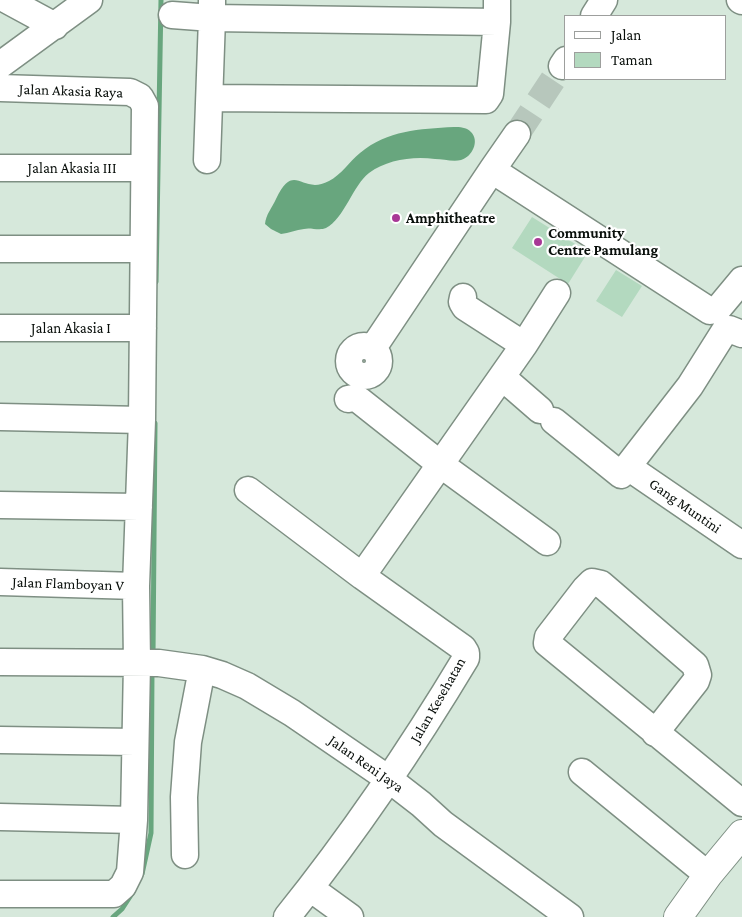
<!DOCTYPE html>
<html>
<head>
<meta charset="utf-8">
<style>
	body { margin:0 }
	#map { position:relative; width:742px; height:917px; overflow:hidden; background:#d6e8db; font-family:"Crimson Pro",serif }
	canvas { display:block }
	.legend { position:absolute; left:564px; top:15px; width:162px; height:65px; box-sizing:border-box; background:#fff; border:1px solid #9d9f9d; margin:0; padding:6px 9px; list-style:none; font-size:15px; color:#090f0b }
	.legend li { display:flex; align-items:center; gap:10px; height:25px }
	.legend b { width:25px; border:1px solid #9d9f9d }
</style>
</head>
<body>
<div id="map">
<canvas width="742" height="917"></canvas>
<ul class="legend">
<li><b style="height:6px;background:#fff"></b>Jalan</li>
<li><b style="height:14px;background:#b3d9bf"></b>Taman</li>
</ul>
</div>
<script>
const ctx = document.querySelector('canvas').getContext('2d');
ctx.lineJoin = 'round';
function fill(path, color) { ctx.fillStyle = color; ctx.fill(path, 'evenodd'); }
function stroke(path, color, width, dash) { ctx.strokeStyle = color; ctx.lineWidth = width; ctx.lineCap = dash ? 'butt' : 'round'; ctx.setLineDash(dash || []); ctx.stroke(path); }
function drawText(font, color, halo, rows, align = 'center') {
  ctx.font = font + ' "Crimson Pro",serif'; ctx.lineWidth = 4.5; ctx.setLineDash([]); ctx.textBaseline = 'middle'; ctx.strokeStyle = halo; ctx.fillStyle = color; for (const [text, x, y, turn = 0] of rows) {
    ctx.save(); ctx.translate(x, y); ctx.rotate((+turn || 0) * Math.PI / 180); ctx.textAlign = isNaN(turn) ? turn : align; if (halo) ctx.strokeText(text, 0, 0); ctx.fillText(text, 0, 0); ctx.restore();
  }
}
const green = new Path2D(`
	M532,217L588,252L568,284L512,248Z
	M616,270L642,286L622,317L596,301Z`);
const water = new Path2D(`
	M454,127C460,127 466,127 471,132C480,141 472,157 461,160C453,162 443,159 435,159C412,156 387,160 369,173C353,185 344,219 326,228C319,231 310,227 304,229C296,230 289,233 281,234L271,229L265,224C266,214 272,208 276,199C295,160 301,196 329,181C341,175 349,162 360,153C388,130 419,129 454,127Z`);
const stream = new Path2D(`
	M156,282L161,0
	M153,655L155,423
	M142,874L151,833L152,671
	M113,917L122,909L133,892`);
const minorTunnel = new Path2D(`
	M517,134L562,66`);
const minor = new Path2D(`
	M7,0L55,26
	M740,0L742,1
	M172,15L212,18V0
	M594,16L604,0
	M0,65L89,0
	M562,66L566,60
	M0,88L130,92L140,97L145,106L142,420L136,586L137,663L134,820L130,872L123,886L114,894H0
	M210,98L486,100L490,94L497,22V0
	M517,134L492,170L710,311L717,310L742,280
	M207,160L212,18L497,22
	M0,168H144
	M0,249H143
	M463,297L462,302L465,307L524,345
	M0,328H143
	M349 361a15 15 0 1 1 30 0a15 15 0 1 1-30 0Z
	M373,348L492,170
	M502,377L540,410
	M348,399L353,398L359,400L440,464L547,542
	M0,417L142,420
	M554,421L621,475L690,386L724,332L729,329L742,334
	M628,467L742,545
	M248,490L362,576L463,648L466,653V658C412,748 353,835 287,917
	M0,505L139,507
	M362,576L524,345L557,293
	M0,582L136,586
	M0,662L159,663L202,669L222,675L247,686L292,713L390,780L421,804L443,824L570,917
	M655,733L696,681L698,675L695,665L601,584L592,582L585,589L548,637L547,643L742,803
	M0,740L135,742
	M582,772L708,875
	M0,817L134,820
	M185,855L184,797L188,742L202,669
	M310,888L350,917`);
const major = new Path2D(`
	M678,917L708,875L742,834`);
const markers = [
	[396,218,5,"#a83896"],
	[538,242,5,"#a83896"]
];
const streetNames = [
	["Jalan Akasia Raya",71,91,2],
	["Jalan Akasia III",72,168],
	["Jalan Akasia I",71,328],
	["Gang Muntini",685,506,35],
	["Jalan Flamboyan V",68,584,2],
	["Jalan Kesehatan",438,700,-60],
	["Jalan Reni Jaya",366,764,35]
];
const poiNames = [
	["Amphitheatre",406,218],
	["Community",548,233],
	["Centre Pamulang",548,250]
];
fill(green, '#b3d9bf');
fill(water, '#68a67e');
stroke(stream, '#68a67e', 5);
stroke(minorTunnel, '#b7c7bc', 26, [26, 13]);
stroke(minor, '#7e8f83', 29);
stroke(major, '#7e8f83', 30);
stroke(minor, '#fff', 26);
stroke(major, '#fff', 28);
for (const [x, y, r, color] of markers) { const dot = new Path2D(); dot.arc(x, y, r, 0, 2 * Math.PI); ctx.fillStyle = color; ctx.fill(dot); stroke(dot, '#fff', 2); }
drawText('15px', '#090f0b', '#fff', streetNames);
drawText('bold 15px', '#090f0b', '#fff', poiNames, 'left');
</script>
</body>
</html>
